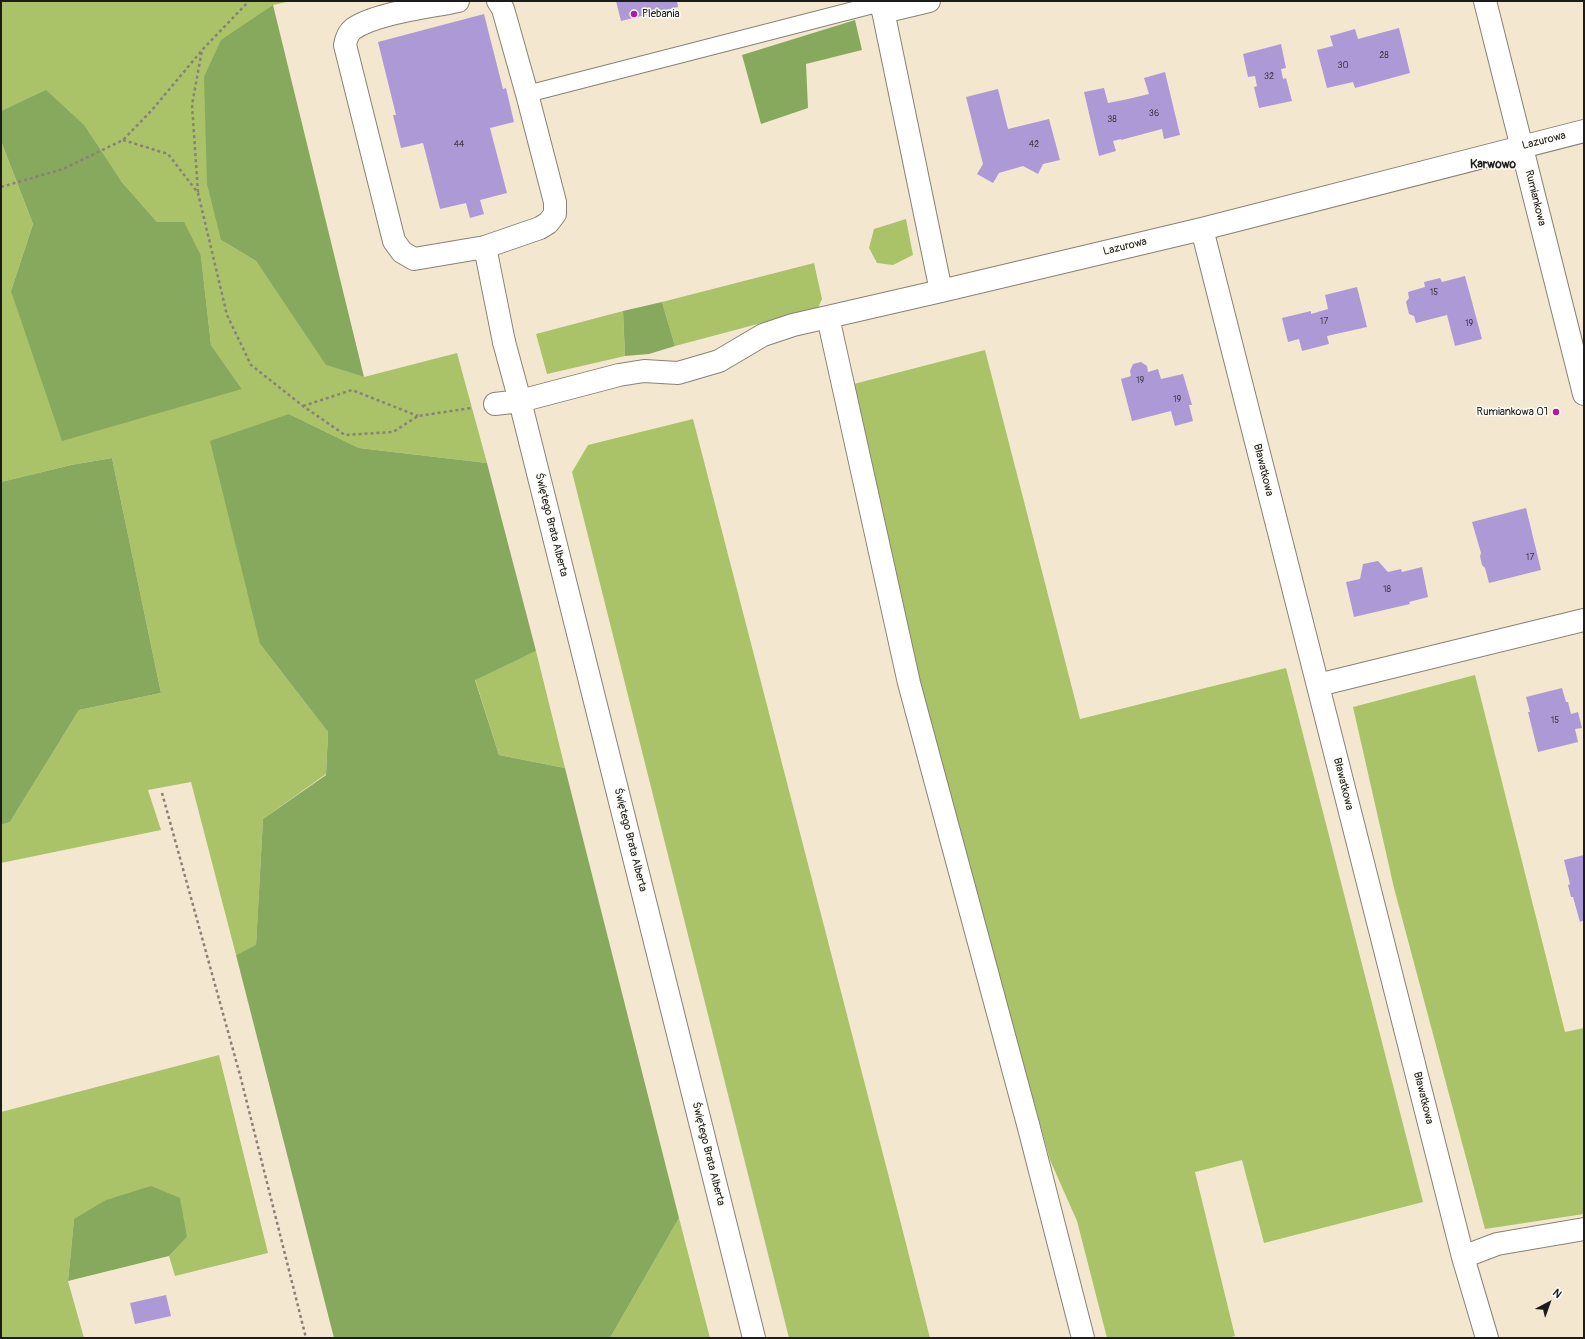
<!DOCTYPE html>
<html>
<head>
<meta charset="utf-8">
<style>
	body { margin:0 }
	#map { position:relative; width:1585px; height:1339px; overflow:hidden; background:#f4e7d0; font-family:Pangolin,sans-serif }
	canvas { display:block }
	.frame { position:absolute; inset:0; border:2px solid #1c1c1c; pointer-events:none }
	.north { position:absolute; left:1529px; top:1283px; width:40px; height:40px; -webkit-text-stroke:3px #fdfcf7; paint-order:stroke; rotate:41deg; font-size:11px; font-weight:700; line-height:16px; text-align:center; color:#1c1c1c }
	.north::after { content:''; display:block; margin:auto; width:14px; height:18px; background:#1c1c1c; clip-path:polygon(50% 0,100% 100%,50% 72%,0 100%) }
</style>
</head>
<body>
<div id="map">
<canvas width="1585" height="1339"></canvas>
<div class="frame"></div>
<div class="north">N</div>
</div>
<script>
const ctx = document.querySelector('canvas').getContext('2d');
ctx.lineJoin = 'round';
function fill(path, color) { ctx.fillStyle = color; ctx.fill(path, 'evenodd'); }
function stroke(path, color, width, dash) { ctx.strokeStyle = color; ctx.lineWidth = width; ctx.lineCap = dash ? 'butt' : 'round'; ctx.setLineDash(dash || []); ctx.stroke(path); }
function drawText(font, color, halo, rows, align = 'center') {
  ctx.font = font + ' Pangolin,sans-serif'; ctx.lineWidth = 3; ctx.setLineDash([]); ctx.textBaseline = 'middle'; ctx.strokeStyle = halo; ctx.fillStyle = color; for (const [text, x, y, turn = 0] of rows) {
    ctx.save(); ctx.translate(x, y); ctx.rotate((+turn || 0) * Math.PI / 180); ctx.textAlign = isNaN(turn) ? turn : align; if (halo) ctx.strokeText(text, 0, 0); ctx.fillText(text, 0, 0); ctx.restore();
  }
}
const green = new Path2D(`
	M1,1H291L273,5L221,240L256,261L327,365L364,377L457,353L487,463L359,448L289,414L260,644L328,732L326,774L263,819L256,946L236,955L191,782L148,790L161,830L1,863V825L10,822L79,710L161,693L112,458L71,465L1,482V141L33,224L11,291L242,389L211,345L201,256L157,222L121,181L46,91L1,111Z
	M906,219L913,255L893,265L877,263L869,248L874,229Z
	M814,263L822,299L818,308L675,346L662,302Z
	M623,311L625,356L547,374L536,334Z
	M985,350L1080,719L1286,668L1423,1202L1264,1243L1242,1160L1195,1172L1235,1336L1228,1338H1107L1077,1221L1050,1160L924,705L850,385Z
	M693,419L900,1220L930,1338H789L572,472L588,445Z
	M536,651L565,768L499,755L475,679Z
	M1475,675L1565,1032L1584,1028V1214L1485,1229L1394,888L1353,707Z
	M219,1055L268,1253L175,1276L169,1256L187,1237L74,1219L68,1281L84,1338H1V1112Z
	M679,1218L710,1338H610Z`);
const forest = new Path2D(`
	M273,5L364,377L326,365L256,261L221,240L207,184L204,77L221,40Z
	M855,20L862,50L806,64L808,108L761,124L742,55Z
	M46,90L84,125L121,181L157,222H184L201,256L211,345L242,389L62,441L11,291L33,224L1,141V111Z
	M662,302L675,346L649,354L625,356L623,311Z
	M289,414L359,448L487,463L536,651L475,680L499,755L565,768L679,1218L610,1338H334L236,955L256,945L263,819L326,775L328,732L260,644L210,441Z
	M112,458L161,693L79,710L10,822L1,825V482L71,465Z
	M151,1186L180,1198L187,1237L169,1256L68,1281L74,1219L106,1200Z`);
const building = new Path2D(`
	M616,1H677L678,7L621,21Z
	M484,14L503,89L506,88L514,122L490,128L507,193L480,200L484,214L470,218L466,203L440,209L423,143L401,148L393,115H396L378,42Z
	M1399,28L1410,73L1355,88L1353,82L1327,88L1317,50L1333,46L1330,36L1355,29L1358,39Z
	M1281,44L1286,68L1281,69L1283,79L1286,78L1292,101L1259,108L1254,87L1257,86L1255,76L1248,77L1243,54Z
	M1165,72L1180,135L1164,139L1162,129L1121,140V139L1113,141L1116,151L1099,156L1084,92L1104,88L1108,103L1128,99L1149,94L1144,78Z
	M998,89L1008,129L1049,119L1060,160L1043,164L1038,174L1023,166L999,173L993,183L977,174L983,164L966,97Z
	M1465,276L1482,339L1455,346L1447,315L1416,323L1414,316L1409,314L1406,302L1409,298L1408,292L1425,287L1424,282L1440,278L1442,282Z
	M1357,287L1367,327L1327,336L1329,344L1302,351L1299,339L1288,342L1282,318L1311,311V314L1328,309L1325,295Z
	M1141,362L1147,366L1148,372L1158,369L1161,379L1183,374L1192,405H1189L1193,421L1175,426L1171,411L1132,421L1121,379L1131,376L1130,371L1133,364Z
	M1526,508L1541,570L1489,583L1485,568L1482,565L1480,556L1481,553L1472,522Z
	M1378,561L1388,572L1401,569L1402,572L1422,567L1428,597L1409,602L1410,604L1354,617L1346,582L1360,579L1363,564Z
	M1562,688L1566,702H1568L1571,714L1578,712L1582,728L1575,729L1578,742L1538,752L1528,712H1530L1526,697Z
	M1584,855V920L1580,922L1573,897H1571L1568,885L1570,884L1564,860Z
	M166,1295L171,1316L135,1324L130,1303Z`);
const path = new Path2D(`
	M123,140L168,154L198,193L227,315L251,365L303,406L345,435L393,432L418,416L471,408
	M1,187L63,169L123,140L152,110L203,49L249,1
	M198,192L192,105L202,50
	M303,406L352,390L418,416
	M162,793L240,1075L306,1338`);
const service = new Path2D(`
	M527,94L881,3`);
const pedestrian = new Path2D(`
	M458,1C431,7 375,13 353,29C348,33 346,39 345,45L394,241L402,252L414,259L485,247L540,228L548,223L555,214V202L527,94L503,9L498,1
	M485,247L504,342`);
const minor = new Path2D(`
	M881,1L941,291L1202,229L1584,131
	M1485,1L1584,394
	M883,12L929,1
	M1202,229L1463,1257L1487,1338
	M828,317L909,683L1029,1128L1083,1338
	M504,342L520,401L754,1338
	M495,404L520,401L619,375L644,371L678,373L719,361L763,335L793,325L941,291
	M1318,685L1584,620
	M1463,1257L1497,1244L1584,1229`);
const markers = [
	[634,14,4,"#b5179e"],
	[1556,412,4,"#b5179e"]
];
const numberNames = [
	["28",1384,56],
	["30",1343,66],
	["32",1269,77],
	["36",1154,114],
	["38",1112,120],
	["44",459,145],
	["42",1034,145],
	["15",1434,293],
	["17",1324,322],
	["19",1469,324],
	["19",1140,381],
	["19",1177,400],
	["17",1530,558],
	["18",1387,590],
	["15",1555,721]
];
const poiNames = [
	["Plebania",642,14],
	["Rumiankowa 01",1548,412,"right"]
];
const streetNames = [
	["Lazurowa",1544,141,-14],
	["Rumiankowa",1535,198,76],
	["Lazurowa",1125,247,-14],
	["Bławatkowa",1263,470,76],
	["Świętego Brata Alberta",551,525,76],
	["Bławatkowa",1343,784,76],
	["Świętego Brata Alberta",630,840,76],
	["Bławatkowa",1423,1098,76],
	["Świętego Brata Alberta",708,1154,76]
];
const neighbourhoodNames = [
	["Karwowo",1493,165]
];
fill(green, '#aac369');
fill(forest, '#87a95d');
fill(building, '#ae99d7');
stroke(service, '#888276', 18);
stroke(pedestrian, '#888276', 24);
stroke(minor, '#888276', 24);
stroke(path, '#888276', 2.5, [3, 3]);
stroke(service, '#fff', 16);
stroke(pedestrian, '#fff', 22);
stroke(minor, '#fff', 22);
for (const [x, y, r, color] of markers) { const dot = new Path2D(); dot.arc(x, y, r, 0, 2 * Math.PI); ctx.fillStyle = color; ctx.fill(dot); stroke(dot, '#fdfcf7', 1.5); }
drawText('9px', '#403b4b', null, numberNames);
drawText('11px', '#1c1c1c', '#fdfcf7', poiNames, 'left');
drawText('11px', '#1c1c1c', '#fdfcf7', streetNames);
drawText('bold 12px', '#1c1c1c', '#fdfcf7', neighbourhoodNames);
</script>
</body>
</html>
